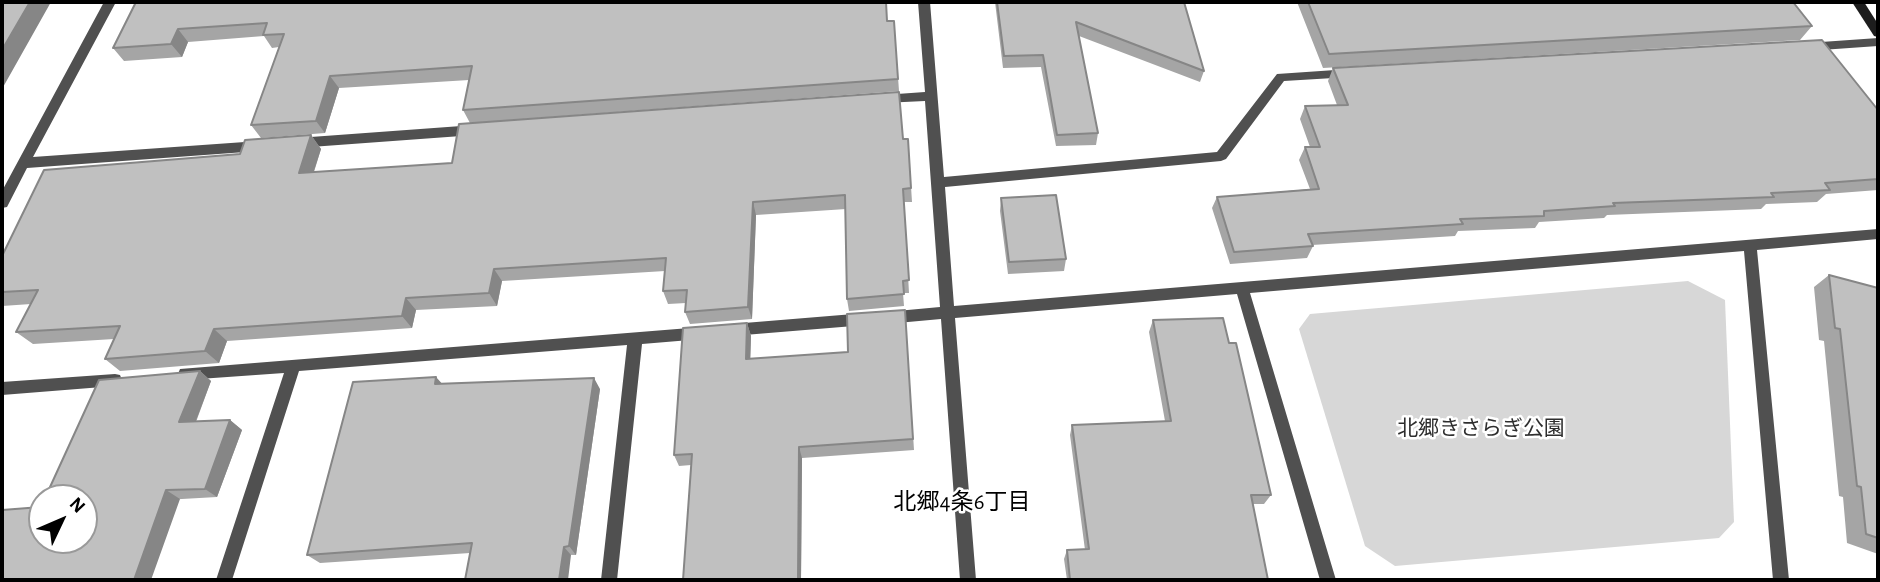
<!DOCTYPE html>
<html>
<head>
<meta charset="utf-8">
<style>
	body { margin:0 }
	#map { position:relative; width:1880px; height:582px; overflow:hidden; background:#fff; font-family:"Alegreya Sans",sans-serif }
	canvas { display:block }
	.frame { position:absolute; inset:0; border:4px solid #000; pointer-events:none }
	.north { position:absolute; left:28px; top:484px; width:70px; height:70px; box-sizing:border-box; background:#fff; border:2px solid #999; border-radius:50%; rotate:46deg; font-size:19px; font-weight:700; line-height:28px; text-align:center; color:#000 }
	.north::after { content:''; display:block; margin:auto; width:24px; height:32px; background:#000; clip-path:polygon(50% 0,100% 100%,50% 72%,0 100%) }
</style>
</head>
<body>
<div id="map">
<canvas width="1880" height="582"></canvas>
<div class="frame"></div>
<div class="north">N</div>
</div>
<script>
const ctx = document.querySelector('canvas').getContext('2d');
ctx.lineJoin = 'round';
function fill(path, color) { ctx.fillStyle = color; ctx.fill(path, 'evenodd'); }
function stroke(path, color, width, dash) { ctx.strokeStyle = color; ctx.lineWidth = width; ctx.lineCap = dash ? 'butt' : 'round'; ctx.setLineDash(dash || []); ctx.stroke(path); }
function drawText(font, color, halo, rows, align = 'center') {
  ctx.font = font + ' "Alegreya Sans","Noto Sans JP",sans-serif'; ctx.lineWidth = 5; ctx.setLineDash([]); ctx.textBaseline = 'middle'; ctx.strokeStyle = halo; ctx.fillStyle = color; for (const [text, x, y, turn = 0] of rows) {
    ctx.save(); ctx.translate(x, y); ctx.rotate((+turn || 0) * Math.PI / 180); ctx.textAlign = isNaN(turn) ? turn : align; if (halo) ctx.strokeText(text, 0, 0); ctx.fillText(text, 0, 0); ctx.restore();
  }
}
const green = new Path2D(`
	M1688,281L1725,300L1734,522L1719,538L1395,566L1365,546L1299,329L1310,314Z`);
const street = new Path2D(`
	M104,2H116L33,157L259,141L265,146L259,151L27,168L7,207L2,208V191Z
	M918,2H930L944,177L1217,152L1277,74L1350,69L1356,73L1350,77L1284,81L1226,159L1221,161L945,187L954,306L1878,229V239L1757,250L1789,580H1773L1744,251L1250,293L1336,580H1320L1237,294L955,318L976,580H960L941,319L886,324L881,322L879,318L881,314L886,312L940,307L925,101L883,103L877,99L883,95L925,92Z
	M1878,38V46L1807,51L1801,47L1807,43Z
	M475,125L481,130L475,135L297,148L291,143L297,138Z
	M866,313L871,315L873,319L871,323L866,325L732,336L727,334L725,330L727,326L732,324Z
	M702,327L707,329L709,333L707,337L702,339L642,344L617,580H601L627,345L299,371L232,580H216L284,373L185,380L180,379L178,374L180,369Z
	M115,374L120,375L122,380L120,385L115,386L2,395V382Z`);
const secondary = new Path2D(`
	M1852,2H1864L1878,24V37L1874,36Z`);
const wall = new Path2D(`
	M136,2L894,21L899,91L470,123L463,110L469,80L339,88L325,133L261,138L251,125L279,47L272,48L264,36L188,42L182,57L124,61L113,48Z
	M995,2H1184L1204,71L1200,82L1079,36L1098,133L1096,145L1056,146L1041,67L1003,68Z
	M1297,2H1793L1812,26L1800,40L1323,68Z
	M1333,68L1878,110V190L1826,194L1817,202L1766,204L1761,209L1607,215L1604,218L1539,222L1535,228L1458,231L1455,236L1312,245L1313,246L1307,258L1230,264L1212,208L1217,197L1310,189L1299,160L1305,147H1310L1300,119L1305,106L1337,105L1328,81Z
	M311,135L321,149L314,172L908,139L912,202H904L909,293H903L904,306L849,311L847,299L846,209L756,215L752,319L690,324L685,312L686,303L668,304L663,291L665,271L502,281L497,306L416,310L412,328L227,341L219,363L120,371L105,359L114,339L33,344L16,332L31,304L2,306V256L240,154Z
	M1001,198L1066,259L1064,271L1008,274L1000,211Z
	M1829,275L1878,288V554L1847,543L1843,497L1839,496L1824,341L1819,340L1814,287Z
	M905,310L914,450L802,458L801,580H683L691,465L679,466L674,455L747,323L751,336L750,359L848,352Z
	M1153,320L1229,343L1271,495L1264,504H1253L1268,580H1067L1064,559L1067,550H1085L1070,435L1072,425L1165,421L1149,332Z
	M200,371L211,381L196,422L230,420L242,430L217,497L41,507Z
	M442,384L600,389L576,555L470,553L320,563L307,555Z`);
const shadedWall = new Path2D(`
	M30,2H51L2,89V50Z
	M178,29L188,42L182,57L171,44Z
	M330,76L339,88L325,133L316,121Z
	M311,135L321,149L309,186L299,173Z
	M753,202L756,215L752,319L748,307Z
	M494,269L502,281L497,306L489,293Z
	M406,298L416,310L412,328L402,316Z
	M747,323L751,336L750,371L746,359Z
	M214,329L227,341L219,363L205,351Z
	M200,371L211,381L192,431L179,422Z
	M436,377L446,388L435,384Z
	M594,378L600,389L576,555L569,546Z
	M230,420L242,430L217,497L205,489Z
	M799,447L802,458L801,580H798Z
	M166,490L180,499L151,580H134Z
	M564,547L571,555L568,580H559Z`);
const building = new Path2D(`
	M2,2H30L2,50Z
	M136,2H886L887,21H894L898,79L463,110L472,66L330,76L316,121L251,125L284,34L263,35L267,23L178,29L171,44L113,48Z
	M997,2H1184L1204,71L1076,22L1098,133L1057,135L1043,55L1004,56Z
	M1308,2H1793L1812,26L1329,54Z
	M1822,40L1878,110V179L1825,183L1830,190L1771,193L1774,197L1613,203L1615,206L1544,211V216L1460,219L1463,224L1308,234L1313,246L1234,252L1217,197L1319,189L1305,147H1320L1305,106L1348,105L1333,68Z
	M899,92L903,139H908L911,188L903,189L909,280L903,281L904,294L847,299L845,195L753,202L748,307L685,312L687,290L663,291L666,258L494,269L489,293L406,298L402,316L214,329L205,351L105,359L120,326L16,332L38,290L2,292V256L44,170L240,154L245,140L311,135L299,173L452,163L459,124Z
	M1056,195L1066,259L1009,262L1001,198Z
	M1829,275L1878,288V538L1866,534L1861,487L1857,486L1840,329L1835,328Z
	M905,310L913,439L799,447L798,580H683L692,454L674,455L683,328L747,323L746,359L848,352L847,314Z
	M1223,318L1229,343H1236L1271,495H1251L1268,580H1070L1067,550L1089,549L1072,425L1171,421L1153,320Z
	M200,371L179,422L230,420L205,489L166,490L134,580H2V510L41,507L42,505V540H84V498H45L99,380Z
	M436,377L435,384L594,378L569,546L564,547L559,580H465L472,543L307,555L353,382Z`);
const parkNames = [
	["北郷きさらぎ公園",1481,429]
];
const neighbourhoodNames = [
	["北郷4条6丁目",962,502]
];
fill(green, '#d7d7d7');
fill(street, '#505050');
fill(secondary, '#1d1d1d');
fill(wall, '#a5a5a5');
fill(shadedWall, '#868686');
fill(building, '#c0c0c0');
stroke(building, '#868686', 2);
drawText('21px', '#2e2e2e', '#fff', parkNames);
drawText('23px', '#000', '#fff', neighbourhoodNames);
</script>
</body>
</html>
